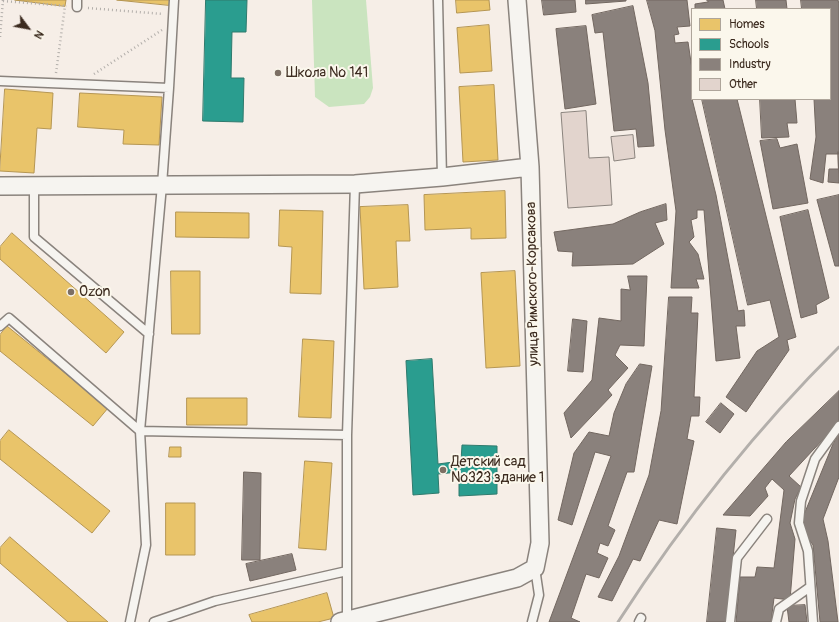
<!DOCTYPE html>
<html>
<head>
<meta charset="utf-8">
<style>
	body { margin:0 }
	#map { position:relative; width:839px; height:622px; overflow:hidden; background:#f6eee7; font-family:Pangolin,sans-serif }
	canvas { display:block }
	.legend { position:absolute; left:691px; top:8px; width:140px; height:92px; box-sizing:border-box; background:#fbf7ec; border:1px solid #aea59a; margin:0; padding:5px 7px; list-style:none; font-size:12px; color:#3b2a1e }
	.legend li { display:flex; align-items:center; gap:8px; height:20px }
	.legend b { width:20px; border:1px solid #aea59a }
	.north { position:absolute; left:8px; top:8px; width:40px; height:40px; -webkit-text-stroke:3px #fbf7ec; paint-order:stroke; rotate:122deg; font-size:11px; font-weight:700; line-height:16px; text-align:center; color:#3b2a1e }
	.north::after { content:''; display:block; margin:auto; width:14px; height:18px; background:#3b2a1e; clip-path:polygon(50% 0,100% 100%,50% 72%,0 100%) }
</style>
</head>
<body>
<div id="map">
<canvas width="839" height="622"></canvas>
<ul class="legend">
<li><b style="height:11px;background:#e9c46a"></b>Homes</li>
<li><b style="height:11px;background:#2a9d8f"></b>Schools</li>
<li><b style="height:11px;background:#8a817c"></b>Industry</li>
<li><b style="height:11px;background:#e2d4cd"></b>Other</li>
</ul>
<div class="north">N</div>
</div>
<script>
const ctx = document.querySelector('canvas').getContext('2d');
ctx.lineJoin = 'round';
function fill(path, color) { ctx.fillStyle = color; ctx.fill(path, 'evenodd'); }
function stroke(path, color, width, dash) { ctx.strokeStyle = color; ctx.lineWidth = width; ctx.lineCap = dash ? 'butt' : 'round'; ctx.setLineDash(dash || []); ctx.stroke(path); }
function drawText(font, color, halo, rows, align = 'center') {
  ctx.font = font + ' Pangolin,sans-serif'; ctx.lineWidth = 4; ctx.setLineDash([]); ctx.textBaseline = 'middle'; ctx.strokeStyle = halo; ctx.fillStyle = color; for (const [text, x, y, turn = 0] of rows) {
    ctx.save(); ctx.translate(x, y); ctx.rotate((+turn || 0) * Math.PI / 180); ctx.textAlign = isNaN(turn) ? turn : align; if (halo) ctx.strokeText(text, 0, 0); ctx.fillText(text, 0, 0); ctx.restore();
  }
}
const green = new Path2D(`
	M312,0H366L373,88L370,97L364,104L329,107L315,97Z`);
const homes = new Path2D(`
	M15,0H66L65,6Z
	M117,0H170L169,5Z
	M456,0H489L490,10L457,13Z
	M489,25L492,71L460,73L457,28Z
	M494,85L498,160L463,162L459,87Z
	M5,89L53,93L51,129L37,128L34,173L0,171Z
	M80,93L162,97L159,145L123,144L124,130L78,127Z
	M505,191L506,238L471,239V228L425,230L424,195Z
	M408,205L410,241H396L398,287L364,289L360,207Z
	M280,210L323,211L321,294L290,293L292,247L279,246Z
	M176,212L249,213V238L176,237Z
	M12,233L124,332L106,353L0,259V247Z
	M171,271H200V334H172Z
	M515,271L520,366L486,368L481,273Z
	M7,326L108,408L93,426L0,351V335Z
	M303,339L334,341L331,418L299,417Z
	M187,398H247V425H187Z
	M9,430L110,511L92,533L0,459V441Z
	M170,447H181V457H169Z
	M305,461L332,463L326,550L299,548Z
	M166,503H195V555H166Z
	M10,537L108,622H68L0,563V548Z
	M327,593L334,618L318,622H252L249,615Z`);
const schools = new Path2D(`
	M206,0H247L246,32H232L231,78H244L243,122L203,121Z
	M432,359L438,464L461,461L462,445L497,446V494L459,496V472L438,474L439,493L413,495L406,361Z`);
const industry = new Path2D(`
	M542,0H575L576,12L544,15Z
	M586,0H626V1L586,4Z
	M647,0H687L690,26L677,27L679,34L674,35L675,43L688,42L692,69V99L716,195L738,311L744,310L745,326H736L740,358L716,361L704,210H697V218L691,220L694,237L689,242L698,254L704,279H696L699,288H671L676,211L665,130L655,31Z
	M707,0H723L725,9H695V4L708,2Z
	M756,0H786L787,9H757Z
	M801,0H838L839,4V154H826L823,183L810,179L816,137L814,99H830V9H802Z
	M633,6L648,83L654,146L638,147L636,129L614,131L603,32L595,33L592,15Z
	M586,26L596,104L565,109L556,29Z
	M702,99H737L796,337L787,340L789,350L746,412L726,397L757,351L779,337L770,300L748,305Z
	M760,99H795L797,123H787L789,137L762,138Z
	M777,139L780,148L797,144L808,203L773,209L760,141Z
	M838,152L839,183L828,182L829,169H838Z
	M839,195V266H835L817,200Z
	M666,204L667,220L655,223L664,244L633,264L572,266L573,252L558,251L554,232L613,224L640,212Z
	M808,210L829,298L816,305L817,313L801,318L780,217Z
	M628,276H647L644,346L620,345L615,355L628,368L608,390L612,395L571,438L564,413L592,380L599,318L621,321V289L630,290Z
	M669,297H692L691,313H698L694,397H700L699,416H691L687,439L694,441L677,524L659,520L640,561L633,559L612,601L598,597L619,556L649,475L661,411Z
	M573,319L587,321L583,372L568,371Z
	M640,364L652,366L634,472H627L608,526L615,530L608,546L600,543L597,553L608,558L599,578L586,574L571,618L580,622H549L611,456L595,452L572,525L558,520L574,453L589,432L609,436L614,413L626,384Z
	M839,391V422L789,476L801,487L795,499L790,523L795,539L790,600L774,598L771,622H736L740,577H755L757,567L774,568L784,490L772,479L765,488L768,496L750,516L723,515L786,442Z
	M721,403L734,414L720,433L706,422Z
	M839,435V477L823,519L828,541L838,622H820L813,545L806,535L803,517L833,444Z
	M244,472L261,473L260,560H242Z
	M717,528L736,530L726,622H707Z
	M292,554L296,570L250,581L246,564Z
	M805,605L807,622H789L787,606Z`);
const building = new Path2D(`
	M586,111L589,158L609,157L612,205L568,208L561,113Z
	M633,135L635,158L614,161L611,137Z`);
const path = new Path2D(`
	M3,1L67,6
	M88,8L163,14
	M0,37L3,0
	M56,73L65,6
	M94,74L162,30`);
const service = new Path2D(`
	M438,0L442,177
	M77,7V0
	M0,81L169,88L162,185L140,431L146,545L130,622
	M169,88L174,0
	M34,186V237L149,334
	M0,326L9,318L140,431L347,435
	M347,621V435L355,184
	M154,622L215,601L347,571
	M532,622L539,595L535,568
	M639,622L641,618
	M730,622L737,558L767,519
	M776,622L779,609L810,587
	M813,622L808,551L799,523L801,501L815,459L839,426`);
const minor = new Path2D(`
	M0,186L355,184L442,177L530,167
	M340,622L517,578L535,568L540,543L530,167L517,0`);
const rail = new Path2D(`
	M618,622C682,523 755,430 839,347`);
const markers = [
	[278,73,4,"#7c6f64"],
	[71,292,4,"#7c6f64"],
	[443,470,4,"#7c6f64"]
];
const poiNames = [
	["Школа № 141",286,73],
	["Ozon",79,292],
	["Детский сад",451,462],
	["№323 здание 1",451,478]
];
const streetNames = [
	["улица Римского-Корсакова",533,284,-91]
];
fill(green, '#cae4bf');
fill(homes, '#e9c46a');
stroke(homes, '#b59653', 1);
fill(schools, '#2a9d8f');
stroke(schools, '#2f7a6d', 1);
fill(industry, '#8a817c');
stroke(industry, '#726760', 1);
fill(building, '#e2d4cd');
stroke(building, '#8a837d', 1);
stroke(service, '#8a837d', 11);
stroke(minor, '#8a837d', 20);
stroke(path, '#b3afab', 2.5, [1, 3]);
stroke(service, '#f6f4f0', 8);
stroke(minor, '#f6f4f0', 17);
stroke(rail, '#b3afab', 3);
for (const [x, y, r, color] of markers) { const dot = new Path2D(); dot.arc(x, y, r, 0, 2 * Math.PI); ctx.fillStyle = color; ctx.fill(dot); stroke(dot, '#fbf7ec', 1.5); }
drawText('14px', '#3b2a1e', '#fbf7ec', poiNames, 'left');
drawText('14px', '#3b2a1e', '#fbf7ec', streetNames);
</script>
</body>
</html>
